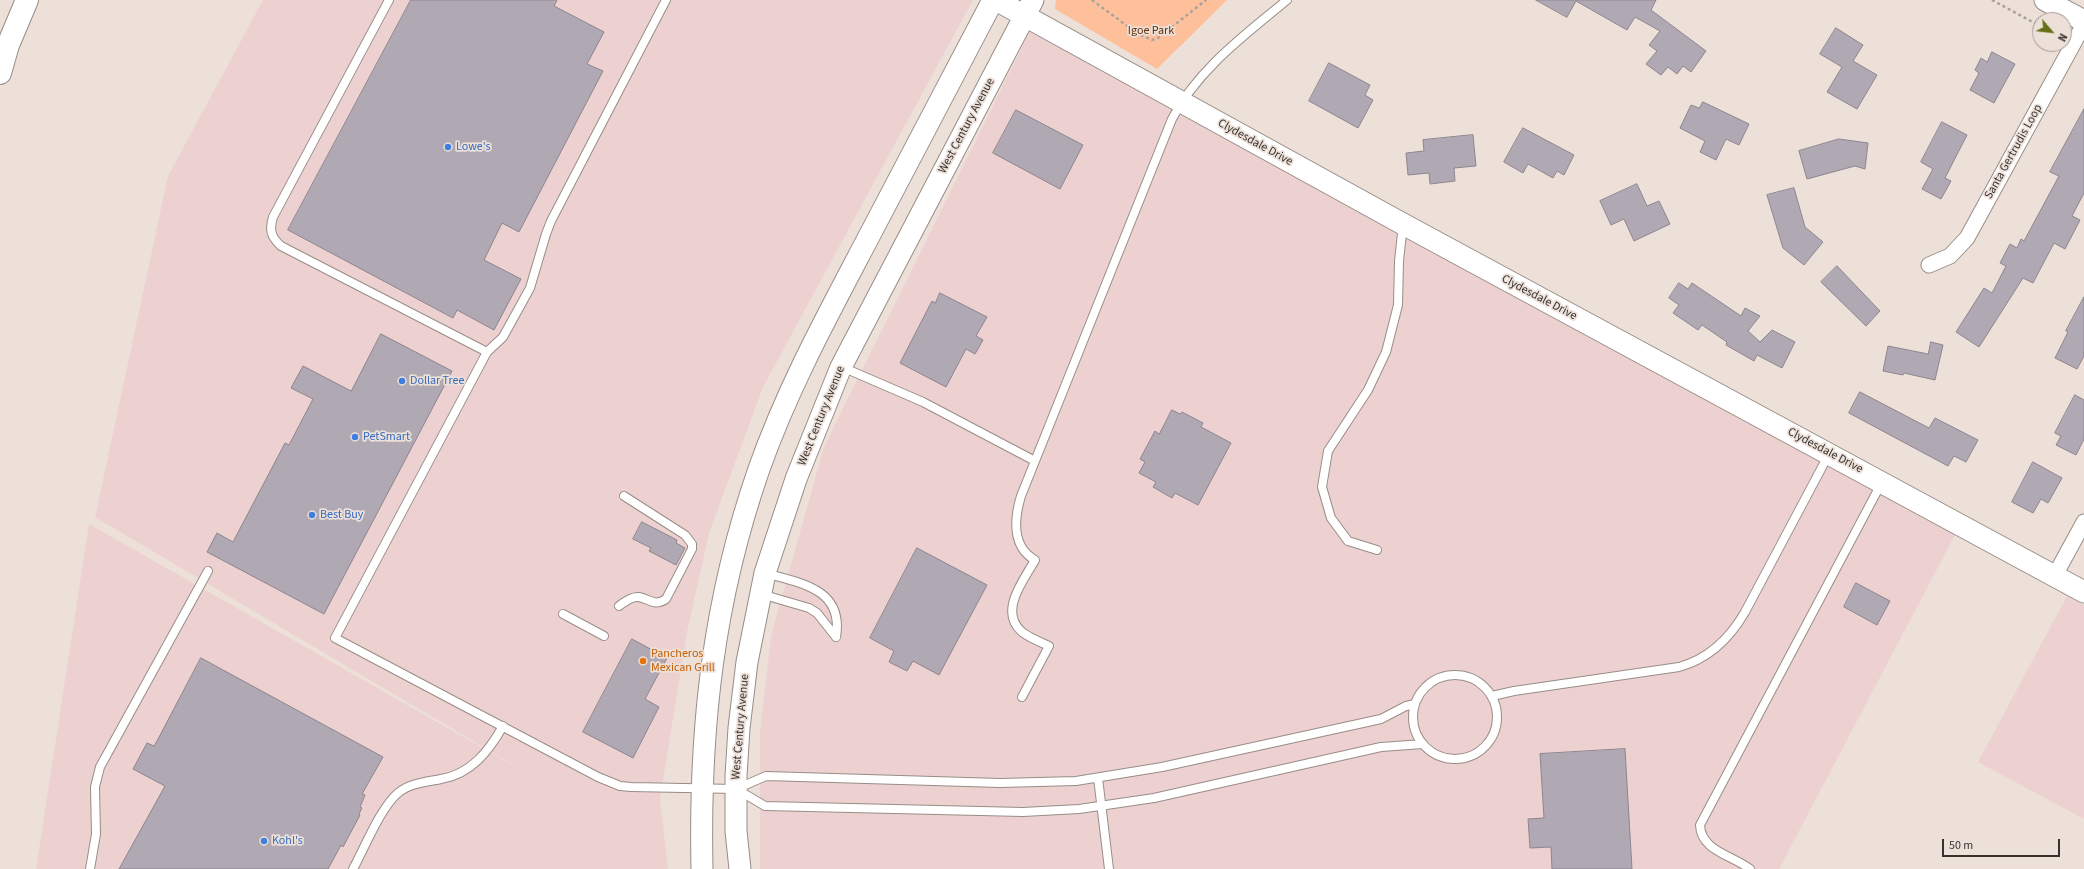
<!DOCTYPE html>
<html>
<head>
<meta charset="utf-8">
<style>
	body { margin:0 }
	#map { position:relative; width:2084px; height:869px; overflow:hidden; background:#ece0d9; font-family:"Source Sans 3",sans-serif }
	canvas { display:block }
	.north { position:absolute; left:2032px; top:12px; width:40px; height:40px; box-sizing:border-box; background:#ece0d9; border:1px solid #a49a95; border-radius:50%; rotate:118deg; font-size:11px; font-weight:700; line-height:16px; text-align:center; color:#37322f }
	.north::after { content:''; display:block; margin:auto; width:14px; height:18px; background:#646f17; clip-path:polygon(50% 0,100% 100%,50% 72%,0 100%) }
	.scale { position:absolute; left:1942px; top:839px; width:118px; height:18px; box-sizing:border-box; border:2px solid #37322f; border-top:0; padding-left:5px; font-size:12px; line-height:14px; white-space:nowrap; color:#37322f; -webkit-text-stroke:3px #ece0d9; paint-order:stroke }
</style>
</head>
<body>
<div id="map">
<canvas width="2084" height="869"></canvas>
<div class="north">N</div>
<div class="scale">50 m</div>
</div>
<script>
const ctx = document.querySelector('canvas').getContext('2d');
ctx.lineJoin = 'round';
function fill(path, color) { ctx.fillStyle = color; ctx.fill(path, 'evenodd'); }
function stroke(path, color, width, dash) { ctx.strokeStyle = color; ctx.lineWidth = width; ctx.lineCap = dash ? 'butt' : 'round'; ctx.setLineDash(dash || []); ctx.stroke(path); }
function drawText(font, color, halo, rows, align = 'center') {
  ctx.font = font + ' "Source Sans 3",sans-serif'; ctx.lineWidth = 3.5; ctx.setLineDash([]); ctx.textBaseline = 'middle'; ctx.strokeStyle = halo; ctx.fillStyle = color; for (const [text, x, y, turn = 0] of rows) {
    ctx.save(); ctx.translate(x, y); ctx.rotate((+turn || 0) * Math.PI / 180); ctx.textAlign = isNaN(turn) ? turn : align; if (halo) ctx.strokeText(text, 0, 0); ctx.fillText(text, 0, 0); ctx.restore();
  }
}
const commercial = new Path2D(`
	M263,0H973L763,387L709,533L687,632L660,799L668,869H36L89,524L532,776L95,517L168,176Z
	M1031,29L1956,533L1779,869H760V733L771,636L824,447Z
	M2067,596L2084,605V819L1978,762Z`);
const green = new Path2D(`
	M1056,0H1227L1157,69L1055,9Z`);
const building = new Path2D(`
	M411,0H557L554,6L604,32L587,64L603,71L519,232L502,223L484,260L521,279L494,330L457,310L453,318L288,230Z
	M1536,0H1656L1651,10L1706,51L1691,72L1683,66L1677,74L1668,67L1661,75L1646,64L1657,51L1649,45L1660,31L1635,17L1627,30L1576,1L1567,17Z
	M1836,28L1863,45L1853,61L1877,75L1857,109L1827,92L1842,67L1820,54Z
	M1992,52L2015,64L1994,103L1970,90L1979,73L1975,70L1981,58L1987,62Z
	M1329,63L1370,85L1365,95L1373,100L1358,128L1309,101Z
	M1703,102L1749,124L1739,145L1726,139L1716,160L1700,152L1705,141L1680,128L1691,105L1699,108Z
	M2084,109V193L2072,216L2080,220L2065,249L2054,243L2033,283L2023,278L1979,347L1956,332L1984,288L1992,293L2006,266L2000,263L2010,244L2017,248L2021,239L2024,241L2059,176L2050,172Z
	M1016,110L1083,145L1060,189L993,153Z
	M1942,122L1967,135L1945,178L1951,181L1941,199L1922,189L1933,169L1921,162Z
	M1523,128L1574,155L1564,175L1557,171L1553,178L1528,164L1523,173L1504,162Z
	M1473,135L1476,166L1454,168L1455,181L1430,184L1429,173L1408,175L1406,153L1424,151L1423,140Z
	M1839,139L1868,143L1865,169L1855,166L1807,179L1799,151Z
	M1637,184L1647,206L1659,201L1670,224L1634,241L1624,219L1611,225L1600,201Z
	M1794,188L1805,227L1823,242L1804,265L1783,248L1767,195Z
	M1837,266L1880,311L1866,326L1821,282Z
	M1679,283L1688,289L1692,283L1741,316L1745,308L1760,316L1748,331L1760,342L1772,330L1795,342L1782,368L1757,355L1754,361L1726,345L1727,342L1702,325L1698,330L1673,313L1679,305L1669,298Z
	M940,293L987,317L976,336L983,340L975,354L966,349L946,387L900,363L932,301L935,303Z
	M2084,297V356L2077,369L2055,358L2068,332L2066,331Z
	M381,334L452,371L324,614L207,552L217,533L233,542L285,443L289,445L313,399L291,388L303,366L351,391Z
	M1931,342L1943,345L1935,380L1904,373L1903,375L1883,371L1888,346L1928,354Z
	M1860,392L1929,428L1935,418L1978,440L1966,462L1954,456L1948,466L1849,413Z
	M2075,395L2084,400V439L2076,455L2056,445L2061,436L2055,433Z
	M1172,410L1180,414L1182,412L1203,423L1201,427L1231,443L1198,505L1175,493L1172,498L1153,487L1156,482L1139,473L1145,462L1140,459L1155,431L1159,434Z
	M2033,462L2062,478L2048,503L2041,499L2033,513L2012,502Z
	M642,522L677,540L676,543L685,548L676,565L649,551L651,548L633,539Z
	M917,548L987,585L939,675L913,661L907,671L889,662L894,651L870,638Z
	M1856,583L1890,601L1877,625L1844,607Z
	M632,639L667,658L645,699L659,707L633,758L583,732Z
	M201,658L383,757L362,794L365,795L360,807L362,808L359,814L360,815L343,847L341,845L328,869H119L165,786L133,769L147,743L154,746Z
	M1625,749L1632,869H1552L1551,847L1530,848L1528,819L1544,818L1540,754Z`);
const path = new Path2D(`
	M1092,0L1138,34L1152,40L1158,38L1206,0
	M1992,0L2040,26`);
const lane = new Path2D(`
	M389,0L273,217C269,230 271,237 281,246L487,352
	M666,0L551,221L546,234L530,288L503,337L487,352L335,638L598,777L620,786L631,787L736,789L766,776L1000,783L1076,781L1162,767L1381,719L1406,706L1415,704
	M842,367L923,402L1035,461
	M1377,550L1348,541L1331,518L1322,487L1328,451L1368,390L1386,352L1398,305L1399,261L1403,224
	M765,573C801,583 844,589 836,637
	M761,594L809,608L817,613L836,637
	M619,606C624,602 632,596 639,597C650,599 654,607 666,599L692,549V544L685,535L624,496
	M563,614L604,636
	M1413 717a42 42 0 1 1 84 0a42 42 0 1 1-84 0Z
	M1492,696L1514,691L1679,667C1708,659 1730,638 1745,612L1829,454
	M1022,697L1049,646C1040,642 1030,638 1022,632C998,611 1024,580 1035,560C1012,547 1014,519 1021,496L1172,119C1198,69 1245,35 1287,0
	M1098,778L1109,869
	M738,790L765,806L1023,812L1079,809L1154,798L1381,747L1423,744
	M90,869L96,834L95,787L100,767L208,571
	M353,869C364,849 381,807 398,793C410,783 426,782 441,779C471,774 489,751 503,726
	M1750,869C1732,855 1701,851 1700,825L1882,482`);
const street = new Path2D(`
	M1929,265L1950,256L1967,238L2084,24
	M2054,577L2084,522`);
const secondary = new Path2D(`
	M996,0L1403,224L2084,592
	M2045,0L2084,21
	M702,869C699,729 713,601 759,469C787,390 826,318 865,244C908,163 950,81 993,0
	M740,869L736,831V776L739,728L747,662L765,573L796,479L841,367L1033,0`);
const highway = new Path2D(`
	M0,73L8,45L27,0`);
const markers = [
	[448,147,4,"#3f7fe0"],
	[402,381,4,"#3f7fe0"],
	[355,437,4,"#3f7fe0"],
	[312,515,4,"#3f7fe0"],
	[643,661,4,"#e8710a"],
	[264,841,4,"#3f7fe0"]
];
const parkNames = [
	["Igoe Park",1151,31]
];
const streetNames = [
	["West Century Avenue",967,126,-62],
	["Clydesdale Drive",1255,143,29],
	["Santa Gertrudis Loop",2014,152,-61],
	["Clydesdale Drive",1539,298,28],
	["West Century Avenue",822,416,-68],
	["Clydesdale Drive",1825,451,28],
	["West Century Avenue",741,727,-85]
];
const shopNames = [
	["Lowe's",456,147],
	["Dollar Tree",410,381],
	["PetSmart",363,437],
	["Best Buy",320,515],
	["Kohl's",272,841]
];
const foodNames = [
	["Pancheros",651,654],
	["Mexican Grill",651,668]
];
fill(commercial, '#ecd1d0');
fill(green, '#fec09a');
fill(building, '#b0a8b2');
stroke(building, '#8d858f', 1);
stroke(lane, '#988d86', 10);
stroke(street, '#988d86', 17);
stroke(secondary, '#988d86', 23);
stroke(highway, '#988d86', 24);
stroke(path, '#aba19c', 2.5, [3, 3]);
stroke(lane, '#fff', 8);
stroke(street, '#fff', 15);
stroke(secondary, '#fff', 21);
stroke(highway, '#fff', 22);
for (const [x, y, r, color] of markers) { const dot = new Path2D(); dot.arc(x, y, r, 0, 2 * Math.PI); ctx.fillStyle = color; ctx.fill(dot); stroke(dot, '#ece0d9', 1.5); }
drawText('12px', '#66310a', '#ece0d9', parkNames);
drawText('12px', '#37322f', '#ece0d9', streetNames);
drawText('12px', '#366cbe', '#ece0d9', shopNames, 'left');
drawText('12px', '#c56008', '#ece0d9', foodNames, 'left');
</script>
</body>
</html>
